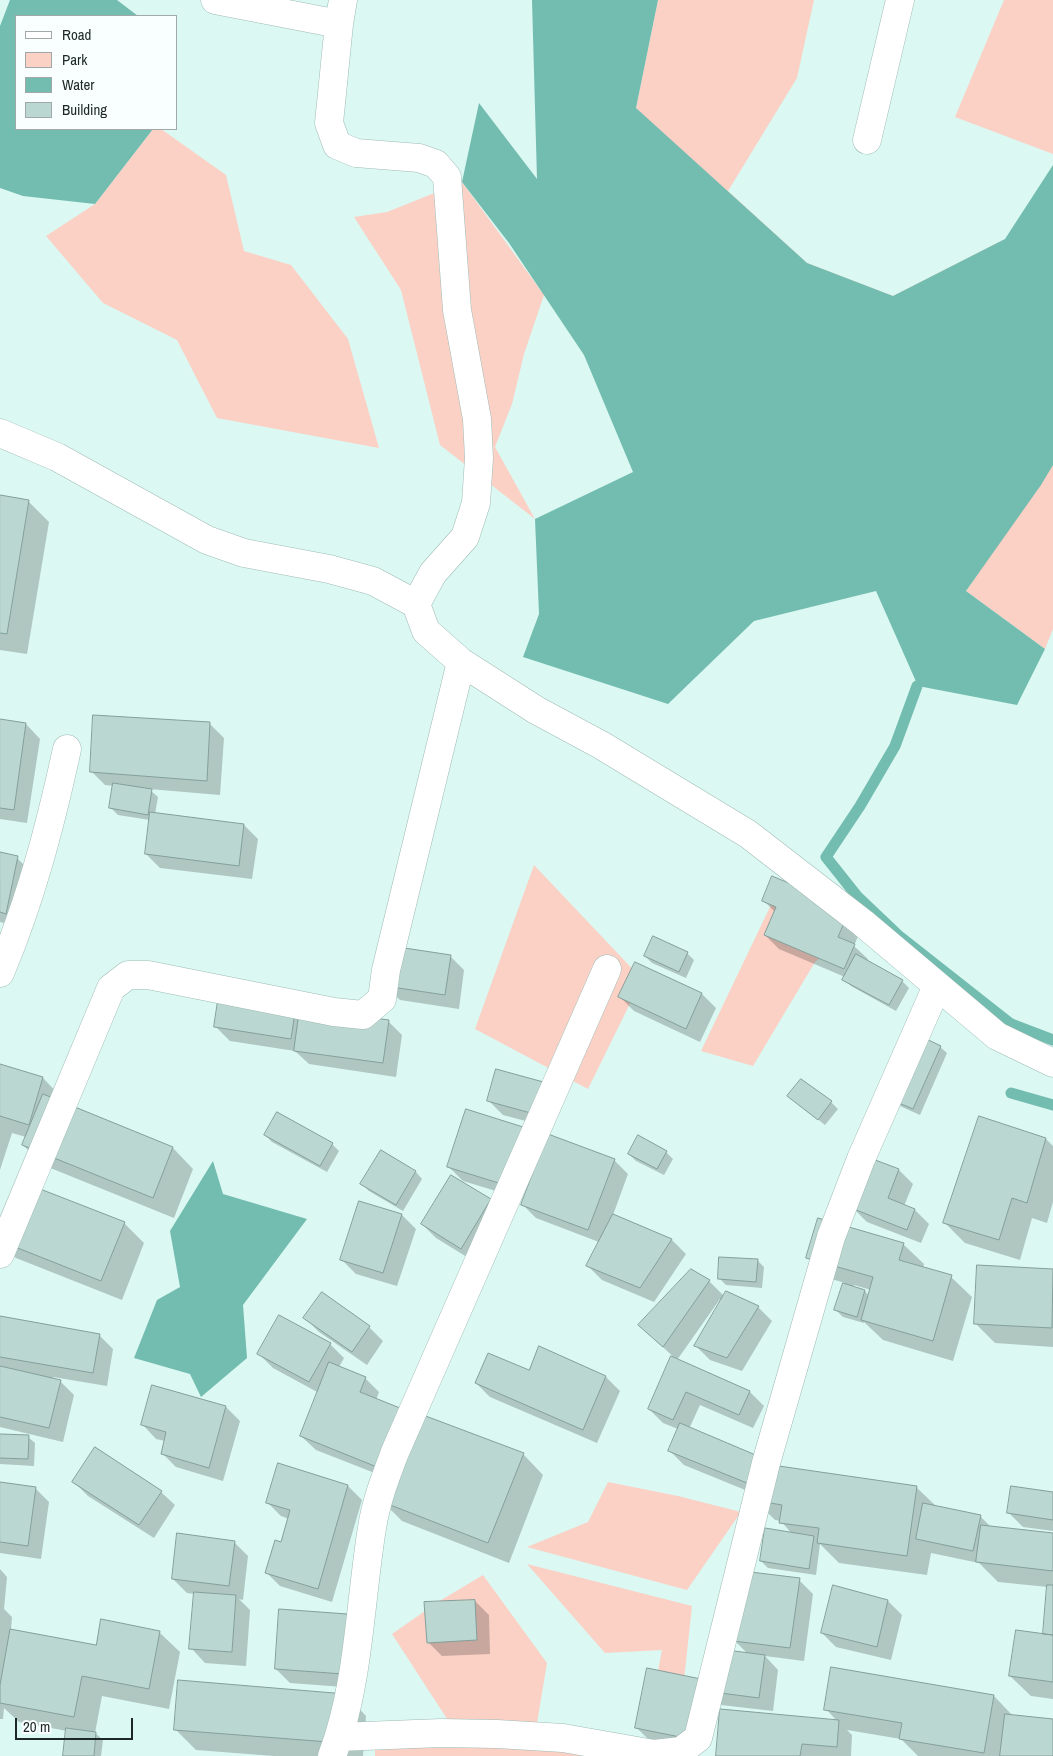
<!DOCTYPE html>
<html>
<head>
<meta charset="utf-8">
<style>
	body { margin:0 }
	#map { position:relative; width:1053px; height:1756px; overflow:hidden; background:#dbf8f2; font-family:"Archivo Narrow",sans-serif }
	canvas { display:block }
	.legend { position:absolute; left:15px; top:15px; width:162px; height:115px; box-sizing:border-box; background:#f9fffe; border:1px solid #a1a9a8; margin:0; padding:6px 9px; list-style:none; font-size:15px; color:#1d2826 }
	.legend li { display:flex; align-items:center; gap:10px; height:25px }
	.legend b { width:25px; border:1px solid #a1a9a8 }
	.scale { position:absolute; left:15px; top:1718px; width:118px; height:22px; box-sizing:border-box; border:2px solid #1d2826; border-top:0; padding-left:6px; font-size:15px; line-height:18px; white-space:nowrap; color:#1d2826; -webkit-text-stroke:4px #f9fffe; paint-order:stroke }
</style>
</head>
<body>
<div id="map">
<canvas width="1053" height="1756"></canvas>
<ul class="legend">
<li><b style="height:6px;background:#fff"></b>Road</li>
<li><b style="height:14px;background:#fbd1c6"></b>Park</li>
<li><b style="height:14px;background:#73bcb0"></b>Water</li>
<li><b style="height:14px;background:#bbd7d1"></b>Building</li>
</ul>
<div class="scale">20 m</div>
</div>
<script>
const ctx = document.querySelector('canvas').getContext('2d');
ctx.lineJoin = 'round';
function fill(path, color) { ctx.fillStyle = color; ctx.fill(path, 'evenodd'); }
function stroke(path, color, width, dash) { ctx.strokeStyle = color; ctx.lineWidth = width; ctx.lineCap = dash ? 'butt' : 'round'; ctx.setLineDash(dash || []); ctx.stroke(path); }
const green = new Path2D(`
	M658,0H814L797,78L728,191L807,263L893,296L1005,239L827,347L636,108Z
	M1004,0H1053V154L955,117Z
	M153,129H161L226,175L244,251L291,265L348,339L379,448L217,418L177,340L103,303L46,236L95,204Z
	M462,182L544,295L524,354L512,404L495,447L535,519L440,445L401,290L354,217L387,212Z
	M1053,463V629L1045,649L966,591Z
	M534,865L642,979L588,1089L475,1029Z
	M780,886L833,948L815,962L753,1066L701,1051Z
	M608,1482L678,1496L741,1512L687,1590L527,1547L588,1522Z
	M527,1564L692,1606L682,1698L654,1692L662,1650L605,1653Z
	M483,1575L547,1663L536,1729L451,1725L392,1634L438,1602Z
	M444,1745H531L599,1756H375V1750Z`);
const water = new Path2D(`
	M10,0H117L138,16H16V129H153L95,204L23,196L0,188V26Z
	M532,0H658L636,108L807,263L893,296L1005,239L1053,165V465L1041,485L966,591L1045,649L1017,705L918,686L876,591L754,621L668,704L523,657L539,614L535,519L633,472L584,355L509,243L462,182L479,103L537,179Z
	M213,1161L223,1194L307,1219L243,1305L247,1358L201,1397L190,1374L134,1358L157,1300L180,1287L170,1231Z`);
const shadow = new Path2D(`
	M0,497L28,501L49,522L27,654L0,650Z
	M0,720L26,724L40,739L27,823L0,819Z
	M210,724L224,738L220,795L149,789L158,797L155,814L244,825L258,839L252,879L160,868L146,854L150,820L118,815L111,808L114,786L105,785L91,771Z
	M0,853L17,858L31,872L20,927L0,922Z
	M764,901L863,924L854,946L868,959L867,962L902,981L909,988L896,1011L851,986L844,979L845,977L779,949L765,935L775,912Z
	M687,953L694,960L686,978L652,963L645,956Z
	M450,956L464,970L459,1009L400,1000L386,986Z
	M636,963L702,994L716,1008L700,1042L634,1011L620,997Z
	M222,982L388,1021L402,1035L396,1077L309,1064L295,1051L230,1041L216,1027Z
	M940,1047L947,1053L920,1115L900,1106L894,1100Z
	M0,1066L43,1078L63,1099L62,1103L173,1148L193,1169L174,1218L43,1165L23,1145L26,1137L12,1133L0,1170Z
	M497,1071L552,1128L503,1115L489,1101Z
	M788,1096L831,1102L838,1109L825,1125Z
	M466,1110L519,1198L463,1181L449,1167Z
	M265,1135L332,1144L339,1151L327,1172L272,1142Z
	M1046,1139L1053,1146V1202L1047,1223L1032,1218L1020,1260L965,1243L945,1223Z
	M381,1152L416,1172L422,1179L403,1211L369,1191L362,1184Z
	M666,1152L673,1159L664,1175L636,1161L629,1154Z
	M614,1160L628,1174L613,1215L672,1240L686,1254L654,1302L602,1280L588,1266L599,1242L536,1218L522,1204Z
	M899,1170L913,1184L904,1206L915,1210L929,1224L921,1243L867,1222L853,1208Z
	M452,1176L491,1200L475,1262L436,1238L422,1224Z
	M402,1215L416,1229L397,1286L356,1274L342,1260Z
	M124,1223L144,1243L122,1300L16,1258L0,1243Z
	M903,1244L924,1264L923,1268L951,1277L972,1297L953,1361L883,1340L864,1322V1323L843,1317L836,1310L845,1283L828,1278L807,1257ZM854,1285L871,1290L869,1296L865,1291L853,1287Z
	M757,1260L764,1267L762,1288L726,1285L719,1278Z
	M978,1266L1053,1270V1347L995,1343L975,1323Z
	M691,1271L709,1281L724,1296L758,1307L772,1321L742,1371L710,1360L696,1346L722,1300L720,1299L677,1360L654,1339Z
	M0,1318L99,1335L113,1349L107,1386L53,1377V1379L60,1381L74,1395L63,1442L0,1427Z
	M305,1318L369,1327L383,1341L367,1365L319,1332Z
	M330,1344L344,1358L339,1367L365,1378L379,1392L376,1400L523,1454L543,1475L509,1563L402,1521L382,1501L390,1479L316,1450L301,1436L319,1393L273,1368L259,1354Z
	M540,1348L606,1377L620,1391L597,1443L490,1397L476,1383L529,1372Z
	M672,1358L750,1392L764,1406L753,1428L700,1405L689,1429L766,1465L916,1487L937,1507L980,1516L991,1527L1053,1535V1699L1031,1696L1010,1676L1044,1635L1048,1587L998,1582L979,1563L931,1553L927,1575L839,1563L820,1544L816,1575L768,1568L761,1561L792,1534L781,1521L775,1520L755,1500V1494L684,1465L670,1451L678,1429L663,1423L649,1409Z
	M226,1407L240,1421L223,1481L176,1467L162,1453L165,1441L156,1439L142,1424Z
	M0,1435L28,1437L35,1443L34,1466L0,1464Z
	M279,1465L348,1486L362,1500L332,1602L280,1586L266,1572L282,1543L289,1519L281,1516L267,1502Z
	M74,1482L161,1492L175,1505L154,1538L88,1496Z
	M0,1483L35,1488L49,1502L41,1559L0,1553Z
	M1053,1493V1531L1023,1527L1009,1513Z
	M234,1542L248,1556L243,1600L239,1599L250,1610L246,1666L205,1663L191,1648L195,1594L187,1593L173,1579Z
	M0,1569L7,1577L4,1609L12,1617L11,1630L97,1646L159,1632L180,1652L169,1709L102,1696L95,1733L103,1740L101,1756H64L67,1731L19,1722L4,1708L3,1719H0Z
	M799,1580L813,1594L804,1661L765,1656L778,1670L773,1711L721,1705L714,1698L703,1752L650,1741L636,1727L748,1654L734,1640Z
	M475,1601L489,1615L490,1654L442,1656L428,1642Z
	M888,1601L902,1615L891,1660L836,1647L822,1633Z
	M281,1610L347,1615L361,1629L357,1688L290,1683L276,1669Z
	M346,1695L366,1716L363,1756H274L196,1750L175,1729Z
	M994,1696L1013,1716L1053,1721V1756H918L901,1739L847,1730L852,1735L851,1756H717L837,1721L826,1709Z`);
const stream = new Path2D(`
	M917,686L895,746L860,806L826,857L857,896L898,935L1011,1024L1053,1040
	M1011,1093L1053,1105`);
const building = new Path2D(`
	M0,495L29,500L7,634L0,633Z
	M93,715L210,722L207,781L90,772Z
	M0,719L26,723L14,810L0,808Z
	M113,783L152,789L148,815L109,808Z
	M150,812L244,824L239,866L145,854Z
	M0,852L18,856L6,914L0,912Z
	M772,876L850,909L838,937L855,944L844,969L764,935L776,907L762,901Z
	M653,936L688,952L679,972L644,956Z
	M391,946L451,955L445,995L385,986Z
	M856,954L903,980L889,1005L842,980Z
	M635,962L702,993L686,1029L618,997Z
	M221,981L298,992L291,1039L214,1027Z
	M300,1008L389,1020L383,1063L294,1051Z
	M920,1036L941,1046L913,1109L892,1100Z
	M0,1064L43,1077L29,1125L0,1116Z
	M496,1069L547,1083L538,1115L487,1101Z
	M801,1079L832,1101L818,1120L787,1096Z
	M43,1094L173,1147L153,1198L22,1145Z
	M466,1109L523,1127L505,1185L447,1167Z
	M277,1112L333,1143L320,1166L264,1135Z
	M979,1116L1046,1138L1027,1203L1012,1198L999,1240L943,1223Z
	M548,1134L615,1159L588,1230L521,1205Z
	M638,1135L667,1151L657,1169L628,1154Z
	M381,1150L416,1171L396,1205L360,1184Z
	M870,1158L899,1169L888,1198L915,1209L907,1230L851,1208Z
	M451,1175L491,1199L461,1249L421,1224Z
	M17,1180L125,1222L101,1281L0,1241Z
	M359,1201L402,1214L383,1273L340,1260Z
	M613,1214L672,1239L640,1288L586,1266Z
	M818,1218L904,1243L899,1260L952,1275L933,1341L861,1320L873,1277L806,1258Z
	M719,1257L758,1259L756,1282L718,1279Z
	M977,1265L1053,1269L1052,1328L974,1324Z
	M691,1269L710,1280L663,1347L638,1325Z
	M843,1283L865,1290L857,1317L834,1310Z
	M726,1291L759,1306L727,1358L694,1346Z
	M322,1292L370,1326L352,1352L303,1318Z
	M279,1315L331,1343L309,1382L257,1354Z
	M0,1316L100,1334L93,1373L0,1357Z
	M539,1346L606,1376L583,1430L475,1383L488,1353L529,1370Z
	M671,1356L750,1391L739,1415L686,1392L673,1420L648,1409Z
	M329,1362L366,1377L360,1392L405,1410L382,1469L300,1436Z
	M0,1366L61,1380L49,1428L0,1417Z
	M152,1385L226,1406L209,1468L161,1454L166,1432L141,1425Z
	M415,1412L524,1453L488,1543L380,1501Z
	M680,1423L758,1456L747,1483L668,1451Z
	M0,1434L29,1435L28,1459L0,1458Z
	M95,1447L162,1491L139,1525L72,1482Z
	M278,1463L348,1485L318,1589L265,1573L275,1540L281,1542L290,1510L266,1503Z
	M758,1463L917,1486L907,1556L817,1543L819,1528L779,1523L782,1505L753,1500Z
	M0,1482L36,1487L28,1546L0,1542Z
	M1011,1486L1053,1492V1520L1007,1513Z
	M923,1503L981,1515L973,1551L916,1539Z
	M981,1525L1053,1533V1571L976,1562Z
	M765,1528L814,1536L809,1569L760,1561Z
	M177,1533L235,1541L229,1586L172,1579Z
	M742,1571L800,1578L790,1648L733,1641Z
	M833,1585L888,1600L877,1647L821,1633Z
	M1047,1585H1053V1635L1043,1634Z
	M194,1592L236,1595L232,1652L189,1649Z
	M475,1600L477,1640L427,1643L424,1602Z
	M279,1609L347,1614L343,1674L275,1669Z
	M101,1619L160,1631L149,1689L82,1676L74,1717L0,1703V1685L10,1629L96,1645Z
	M1016,1630L1053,1635V1682L1009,1676Z
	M711,1648L765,1655L759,1698L705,1691Z
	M831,1667L994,1695L984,1753L899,1739L902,1723L824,1710Z
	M647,1668L701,1679L690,1739L635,1728Z
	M178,1680L346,1694L342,1743L174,1730Z
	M720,1709L839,1720L837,1747L802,1744L800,1756H716Z
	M1005,1714L1053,1719V1756H1000Z
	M66,1728L96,1732L94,1756H63Z`);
const street = new Path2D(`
	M215,0L339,24
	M343,0L339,24L329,123L337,145L356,153L419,158L436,164L447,177L457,310L477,419L479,458L476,503L465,537L433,573L416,604L426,631L461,662L536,710L601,745L748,834L863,923L997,1036L1053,1063
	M867,140L900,0
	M0,433L57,457L207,540L244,553L329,569L373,581L416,604
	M0,973C31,899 50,827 67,749
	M0,1254L111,988L128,975H148L334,1012L363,1015L382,999L386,970L461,662
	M339,1737L441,1733L497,1734L563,1738L654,1754L681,1751L698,1738L766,1463L831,1237L861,1159L937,986
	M332,1756C359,1686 360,1601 372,1528C376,1501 386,1476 395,1452L607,969`);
fill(green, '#fbd1c6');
fill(water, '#73bcb0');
fill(shadow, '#0003');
stroke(stream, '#73bcb0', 11);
fill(building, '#bbd7d1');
stroke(building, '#849f9a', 1);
stroke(street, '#9fbbb5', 29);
stroke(street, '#fff', 28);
</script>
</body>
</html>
